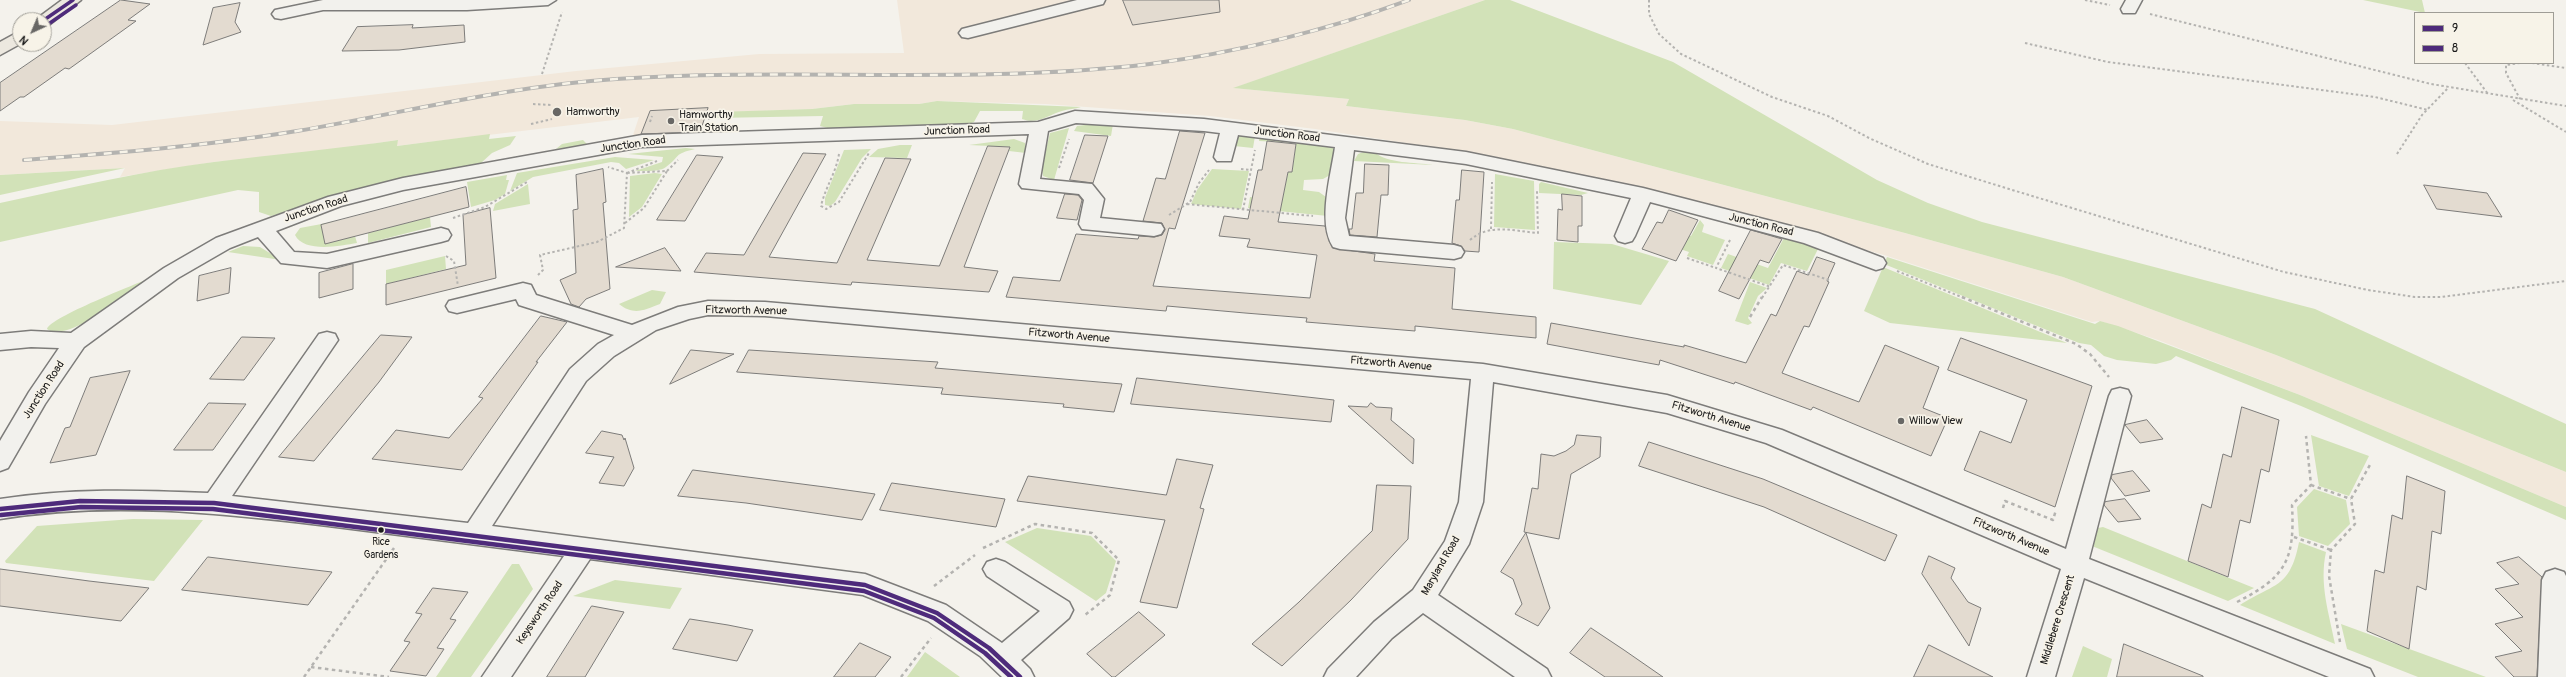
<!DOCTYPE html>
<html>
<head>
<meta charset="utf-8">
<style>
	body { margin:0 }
	#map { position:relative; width:2566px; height:677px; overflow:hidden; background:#f4f2ec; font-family:Pangolin,sans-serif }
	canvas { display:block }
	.legend { position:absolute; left:2414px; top:12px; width:140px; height:52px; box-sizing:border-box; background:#f7f3e8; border:1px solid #9f9d96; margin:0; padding:5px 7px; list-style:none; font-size:12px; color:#1c1c1c }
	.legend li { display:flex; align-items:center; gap:8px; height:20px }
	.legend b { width:20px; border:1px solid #9f9d96 }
	.north { position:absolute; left:12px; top:12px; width:40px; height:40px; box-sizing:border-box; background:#f7f3e8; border:1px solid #9f9d96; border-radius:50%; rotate:224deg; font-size:11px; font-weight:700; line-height:16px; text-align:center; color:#1c1c1c }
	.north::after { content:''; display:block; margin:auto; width:14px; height:18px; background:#686765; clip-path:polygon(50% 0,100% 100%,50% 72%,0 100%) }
</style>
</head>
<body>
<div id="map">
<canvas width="2566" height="677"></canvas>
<ul class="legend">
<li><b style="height:5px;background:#4e2b7b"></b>9</li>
<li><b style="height:5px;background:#4e2b7b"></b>8</li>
</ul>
<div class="north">N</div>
</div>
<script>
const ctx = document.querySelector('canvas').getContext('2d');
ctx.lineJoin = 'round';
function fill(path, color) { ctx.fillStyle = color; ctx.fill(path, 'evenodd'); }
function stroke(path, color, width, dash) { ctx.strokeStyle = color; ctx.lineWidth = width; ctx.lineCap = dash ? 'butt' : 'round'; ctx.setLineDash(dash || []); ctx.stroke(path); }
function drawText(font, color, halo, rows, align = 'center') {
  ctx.font = font + ' Pangolin,sans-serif'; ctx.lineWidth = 3.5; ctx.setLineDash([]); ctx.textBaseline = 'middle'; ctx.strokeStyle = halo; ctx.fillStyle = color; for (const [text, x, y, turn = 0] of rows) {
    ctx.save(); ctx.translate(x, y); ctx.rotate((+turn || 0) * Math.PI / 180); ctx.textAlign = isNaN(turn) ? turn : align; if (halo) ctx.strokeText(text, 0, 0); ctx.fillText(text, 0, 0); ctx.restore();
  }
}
const built = new Path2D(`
	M897,0H1485L1234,88L1349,99L1346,106L1465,120L1513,129L1905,233L2063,277L2276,355L2566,472V507L2300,395L2158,340L2100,321L2092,322L1884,255L1666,194L1438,148L1315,129L1210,116L1045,104L937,101L919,104H854L812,109L707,113L703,125L669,127L667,134L633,135L639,117L396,146L398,140L312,153L214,162L120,177L125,168L0,175V121L112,125L576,71L759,54L904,53Z`);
const green = new Path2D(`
	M1485,0H1510L1673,62L1877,180L1928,203L1982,222L2315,309L2566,424V472L2276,355L2063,277L1905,233L1513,129L1465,120L1346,106L1349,99L1233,88Z
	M2363,0H2422L2425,13Z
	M937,101L1081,107C1075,109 1068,109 1062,111C1048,115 1038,125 1022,119L1023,111H980L974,122L964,126L831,129L820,126L823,116L715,118L716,112L812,109L854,104H919Z
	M1093,124H1113L1111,136L1074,131L1077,126Z
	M1069,128L1054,180L1043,176L1042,166L1050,133Z
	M490,134L489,139L516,136L510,145L492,153L481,163L396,179L271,216L259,212V192L238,190L0,242V203C71,188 142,171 214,162C276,154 337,149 398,140L397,146Z
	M1241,134L1255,136L1253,148L1234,146L1236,137Z
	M1260,136L1333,146L1336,152L1330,175L1323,179L1304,180L1303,190L1319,192L1326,197L1328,216L1248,208L1250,197L1282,200L1288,172H1292L1296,143L1259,141Z
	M1014,139L1025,143L1026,153L1009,151L1010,147L969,145Z
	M583,140L588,145L556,149L562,144Z
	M900,145H912L907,158L869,157L878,149Z
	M686,148L695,149C673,154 681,156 666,167C660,172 643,171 635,171L662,162L663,157L628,154Z
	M871,149L862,158L835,202L830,206L825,205V198L844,150Z
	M1366,151L1374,152C1389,164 1414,162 1433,165L1354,161L1358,154Z
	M615,157L654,160L626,169L619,163L611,162L533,177L510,191L517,173Z
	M125,168L0,195V175Z
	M1212,169L1249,171L1241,209L1191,204L1197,190Z
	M655,173L662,174L642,207L629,217L630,176Z
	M1495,174L1534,181L1535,230L1494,227Z
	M507,175L506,180H509L505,194L495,200L471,207L467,182Z
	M1541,182L1588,193L1581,195L1539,193V184Z
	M528,184L530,204L493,211L495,204Z
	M430,217L431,227L368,243V233Z
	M343,220L355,236L357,243C340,246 304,253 295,235L300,228Z
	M1700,220L1704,225L1702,232L1725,240L1713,265L1687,256L1689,252L1680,249L1687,235L1691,236Z
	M1785,236L1819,247L1807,271L1781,263L1769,285L1721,268L1728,254L1768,268Z
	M1554,242L1612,244L1669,261L1641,305L1553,289Z
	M243,246L260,247L281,260L228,252Z
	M445,256L446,269L386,284V270Z
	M1887,257L2095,324L2100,321L2118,326L2300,395L2566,507V520L2301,406L2176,356L2171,360L2156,364L2117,360L2104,356L2091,345L2079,343L1884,264Z
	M1883,267L2067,343L1890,323L1864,311Z
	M153,277C136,289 66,345 47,329C51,317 136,284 153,277Z
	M1750,282L1767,288L1758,296L1748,318L1752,323L1748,325L1735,321Z
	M652,290L666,292L660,304C644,310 634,316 619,304Z
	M2311,435L2369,456L2349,496L2319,486Z
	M2314,489L2346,500L2350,524L2328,546L2299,536L2297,507Z
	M133,519L203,520L154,581L6,563L5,561L37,526Z
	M2103,527L2254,588L2228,601L2092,546L2093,529Z
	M1037,528L1091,536L1116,561L1106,593L1096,601L1005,542Z
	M2299,542L2326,552C2319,584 2329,613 2335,644L2240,605C2274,583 2290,589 2299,542Z
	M512,564H519L533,589L471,677H436Z
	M615,580L682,588L670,609L573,596Z
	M2341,624L2486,677H2418L2347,649Z
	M2083,646L2112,659L2107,677H2072Z
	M925,652L960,677H907Z`);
const building = new Path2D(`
	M121,0L150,4L128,20L136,21L69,69L65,68L24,97H20L0,111V83Z
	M1123,0H1219L1220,12L1133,25Z
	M240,3L235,22L241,32L203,45L213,8Z
	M413,25L412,28L464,25L465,42L399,50L342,51L357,27Z
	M708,108L700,132L641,134L650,111Z
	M1180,131L1205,133L1175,229L1169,228L1153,286L1310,298L1317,255L1247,247L1250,239L1219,236L1224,216L1248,219L1258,170H1262L1267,141L1296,144L1292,172H1288L1278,222L1325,226L1333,248L1375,254L1374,261L1455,268L1452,309L1536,317V338L1415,326V331L1306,322L1307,318L1245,313L1167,306L1166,311L1006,297L1013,277L1060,281L1076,234L1138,239L1139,236L1154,237L1162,235L1165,230L1162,223L1143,221L1156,178L1165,179Z
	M1085,135L1108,136L1093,183L1070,180Z
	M988,146L1010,147L964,267L998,271L989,292L852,282L851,285L694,272L706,253L744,255L803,153L826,154L769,257L837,263L885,158L911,159L867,260L939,266Z
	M697,155L723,157L685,221L657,220Z
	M1365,164L1389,165L1388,195H1381L1377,237L1350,235L1349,229H1352L1356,193H1363Z
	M603,169L606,202L603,203L610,289L586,299L579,307L571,304L560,280L576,273L573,210L578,209L576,175Z
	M1462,170L1484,172L1479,252L1465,251L1461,246L1452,243L1456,200H1459Z
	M2424,185L2487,193L2502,217L2437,209Z
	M466,187L469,207L325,244L321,225Z
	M1065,194L1078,195L1082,200L1077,220L1057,218Z
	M1562,194L1582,196V226H1578V242L1557,240L1558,209L1562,210Z
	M490,208L496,278L386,305V284L466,265L463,215Z
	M1669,210L1698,220L1676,261L1642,249L1657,222L1662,223Z
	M1751,230L1782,239L1769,263L1760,260L1739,299L1719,291Z
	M665,248L681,271L616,267Z
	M1817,257L1835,263L1827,281L1829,282L1809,327L1804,326L1782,373L1859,402L1885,345L1939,367L1923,408L1948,418L1931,456L1813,407L1811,410L1735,382L1734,384L1660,360L1659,365L1547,344L1551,323L1684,347V345L1746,363L1771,314L1776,316L1797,271L1808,275Z
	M353,264V289L319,298V273Z
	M231,268L229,293L197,301L199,276Z
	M541,316L567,322L536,362H538L462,470L372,459L396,430L449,438L483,398L479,397Z
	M381,335L412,337L379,382L314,461L279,457Z
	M242,337L275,338L244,380L210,379Z
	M1961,338L2092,386L2055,507L1964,470L1980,431L2011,443L2027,400L1948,370Z
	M691,350L734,354L670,384Z
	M749,350L938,362L935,368L1122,384L1114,412L1063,407L1064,404L941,394L943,388L737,372Z
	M130,371L96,455L50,463L65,428L70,427L90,378Z
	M1137,378L1334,400L1331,422L1131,404Z
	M209,403L246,404L213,450H174Z
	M1371,403L1376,407L1392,408L1391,420L1414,439L1413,464L1348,406L1367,407Z
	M2242,407L2279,420L2269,472L2261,469L2250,523L2240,520L2228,577L2188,561L2202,504L2211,508L2223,454L2231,457Z
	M2147,420L2163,439L2140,443L2125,425Z
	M602,431L622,435L624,440L625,438L634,468L624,486L599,483L614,457L586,453Z
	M1577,435L1601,437L1600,457L1571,474L1559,539L1524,532L1532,488L1538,489L1541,454L1554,456L1566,451L1574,445Z
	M1649,442L1763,479L1897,535L1885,561L1764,507L1639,466Z
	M1177,459L1213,465L1200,508L1204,509L1177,608L1140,602L1165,520L1017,501L1028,476L1166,495Z
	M693,470L825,487L875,494L862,520L746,503L678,496Z
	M2133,471L2150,491L2125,496L2111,478L2112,475Z
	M2407,476L2445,491L2441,534L2432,531L2426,590L2417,586L2409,649L2367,631L2375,570L2384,573L2392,515L2402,519Z
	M892,483L948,491L1005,499L996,527L880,510Z
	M1377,485L1411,486L1408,539L1351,600L1282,666L1252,644L1299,602L1372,531Z
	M2125,499L2141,519L2118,522L2104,505L2105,502Z
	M1526,533L1550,608L1538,626L1515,614L1522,604L1518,593L1513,579L1501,572Z
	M1929,556L1955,568L1951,578L1968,602L1981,608L1969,646L1922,574Z
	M208,557L273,565L332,572L308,605L182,590Z
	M2519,557L2542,577L2537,677H2514L2495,657L2522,651L2495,624L2523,617L2495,589L2519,584L2497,563Z
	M0,569L89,581L149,588L121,621L0,606Z
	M433,588L468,592L450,619L456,620L437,648L444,649L426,676L390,671L410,642L404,641L422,614L416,613Z
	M592,606L624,612L585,677H547Z
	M1139,612L1165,635L1115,677H1112L1087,654Z
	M690,619L728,625L753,630L737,661L673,649Z
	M1591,628L1624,650L1663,677H1605L1570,653Z
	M860,643L891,657L875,677H834Z
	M2124,644L2203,676V677H2117Z
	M1929,645L1993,677H1914Z`);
const pathFar1 = new Path2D(`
	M1649,0V14L1659,34L1681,54L1772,97L1828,116L1869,138L1928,164L2009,189L2284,272L2368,290L2415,297H2441L2566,281
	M2085,0L2110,5
	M2150,14L2431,84L2566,106
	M2025,43L2108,62L2375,97L2428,110
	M2465,63L2488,94
	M2520,63L2506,65V73L2520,99
	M2532,63L2566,68
	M542,74L562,12
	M2513,100L2566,132
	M533,104L552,105
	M709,120L710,111
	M650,122L652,116
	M531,124L552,119
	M839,154C836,173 825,188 821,206L826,209L839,202L869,153
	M2397,154L2422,115L2448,88
	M1059,168L1069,139
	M1241,169L1251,170
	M667,171L678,160
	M627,173L657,161
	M1187,204L1313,216
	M1243,210L1255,150
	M1169,215L1190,202L1199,183L1209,170
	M453,218L485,207L527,182
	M625,223L644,208L667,171L627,173
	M1491,229L1492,182
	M1470,240C1490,223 1513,231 1538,233L1537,191
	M1730,240L1716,268L1771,287
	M446,256L454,261L458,286
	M1687,258L1716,268
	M1897,271L1964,298
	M538,275L543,270L540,255L597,242L624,228L627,173L608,167
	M1762,298L1783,265L1829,280`);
const path = new Path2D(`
	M1962,297L2076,344L2090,354L2109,377
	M1750,317L1762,297
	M2311,485L2351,499
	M2003,508L2005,501L2053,520L2056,510
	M2294,537L2331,550
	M983,548L1035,524L1092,533L1119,560L1110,595L1085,615
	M934,586L975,555
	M2237,602C2286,577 2295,560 2292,505L2311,485L2306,436
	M2340,642L2329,576L2331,550L2355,524L2351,499L2371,463
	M311,667L389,677
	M304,677L394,548
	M901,677L931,638`);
const minor = new Path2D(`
	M323,0H556L548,5L467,10H323L281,19L275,18L272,14L275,10Z
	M1077,0H1105L1103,4L968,38L962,37L959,33L962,29Z
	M2126,0H2142L2135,13H2123L2121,9Z
	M1075,111L1204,119L1466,152L1643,188L1818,233L1883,258L1886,263L1883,268L1876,270L1804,243L1650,202L1635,236L1632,241L1625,243L1618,241L1615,236L1631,198L1466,164L1354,150L1345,218L1349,236L1454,245L1461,247L1464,252L1461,257L1454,259L1340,249L1333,247C1317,222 1331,175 1335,147L1238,135L1231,161H1217L1214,157L1220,133L1204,131L1076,123L1048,131L1040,179L1092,184L1104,199L1100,218L1161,224L1164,229L1161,234L1154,236L1082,229L1079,224L1084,200L1079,194L1022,188L1019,184L1029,134L642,147L403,190L341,206L276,231L294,252L327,254L441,228L448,230L451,235L448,240L441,242L327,268L281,263L258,237L230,248L178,278L84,347L45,404L8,468L0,471V441L29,392L59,348L31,347L0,350V334L31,331L71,333L164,268L216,238L328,197L403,178L642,135L1038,122Z
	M523,283L531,285L536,295L632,325L678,307L708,301L765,302L1483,364L1667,395L1782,430L2066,549L2109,396L2112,390L2120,388L2128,390L2131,396L2089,559L2370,669L2374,677H2329L2084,578L2055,677H2027L2061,569L1766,443L1667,413L1493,382L1483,502L1469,544L1438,595L1547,669L1551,677H1515L1423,613L1392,638L1356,677H1324L1328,669L1374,622L1413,590L1445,541L1459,502L1471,379L765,316L708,315L689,319L656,330L614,356L586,381L492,526L865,574L946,605L1002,643L1040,611L987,576L983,569L987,562L996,559L1005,562L1069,602L1073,610L1069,618L1021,660L1030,669L1034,677H1002L980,656L928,621L863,595L590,559L511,677H482L564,556C485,546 407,536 328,526C218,513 110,501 0,519V499C69,488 138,490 208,493L319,334L327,332L335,334L338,340L232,496L468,523L570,369L598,344L614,335L519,305L516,299L457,313L449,311L446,306L449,301Z
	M2555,569L2564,572L2566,576V677H2538L2542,580L2546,572Z`);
const major = new Path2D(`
	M62,0H81L50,24L44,25V20H35Z
	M20,31V44L0,55V42Z`);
const rail = new Path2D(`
	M24,160C115,153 206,146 297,131C403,113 508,86 616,79C793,67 973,85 1150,64C1234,53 1329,30 1409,0`);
const bus1Far1 = new Path2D(`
	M44,20L73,0`);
const bus1 = new Path2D(`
	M0,509L80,501L214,503L865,585L937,613L989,648L1020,677`);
const bus2Far1 = new Path2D(`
	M47,25L76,5`);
const bus2 = new Path2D(`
	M1,515L81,507L213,509L864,591L934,618L985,653L1011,677`);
const markers = [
	[557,112,5,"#686765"],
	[671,121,4,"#686765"],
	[1901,421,4,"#686765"],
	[381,530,3.5,"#1c1c1c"]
];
const busNames = [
	["Rice",381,542],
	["Gardens",381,555]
];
const poiNames = [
	["Hamworthy",566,112],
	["Hamworthy",679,115],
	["Train Station",679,128],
	["Willow View",1909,421]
];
const streetNames = [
	["Junction Road",957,131,-2],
	["Junction Road",1287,135,7],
	["Junction Road",633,145,-8],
	["Junction Road",316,209,-18],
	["Junction Road",1761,225,14],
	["Fitzworth Avenue",746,311,1],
	["Fitzworth Avenue",1069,336,5],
	["Fitzworth Avenue",1391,364,5],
	["Junction Road",44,390,-57],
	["Fitzworth Avenue",1711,417,17],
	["Fitzworth Avenue",2011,537,23],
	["Maryland Road",1441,566,-60],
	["Keysworth Road",540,613,-56],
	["Middlebere Crescent",2058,620,-73]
];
fill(built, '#f2e8db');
fill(green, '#d2e2b8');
fill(building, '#e3dbd0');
stroke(building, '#7d7c7a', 1);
stroke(minor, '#7d7c7a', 3);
stroke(major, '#7d7c7a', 3);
stroke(pathFar1, '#b4b3b0', 2, [2.5, 2.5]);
stroke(path, '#b4b3b0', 2.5, [3.5, 3.5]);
fill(minor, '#f2f1ed');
fill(major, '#ece8df');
stroke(rail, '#b4b3b0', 4);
stroke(rail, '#f7f3e8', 2.5, [8]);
stroke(bus1Far1, '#4e2b7b', 3.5);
stroke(bus1, '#4e2b7b', 4.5);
stroke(bus2Far1, '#4e2b7b', 3.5);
stroke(bus2, '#4e2b7b', 4.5);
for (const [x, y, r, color] of markers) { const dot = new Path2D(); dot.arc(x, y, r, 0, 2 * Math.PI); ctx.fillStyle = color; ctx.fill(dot); stroke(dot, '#f7f3e8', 1.5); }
drawText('10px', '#1c1c1c', '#f7f3e8', busNames);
drawText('11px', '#1c1c1c', '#f7f3e8', poiNames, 'left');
drawText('11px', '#1c1c1c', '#f7f3e8', streetNames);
</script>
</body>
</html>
